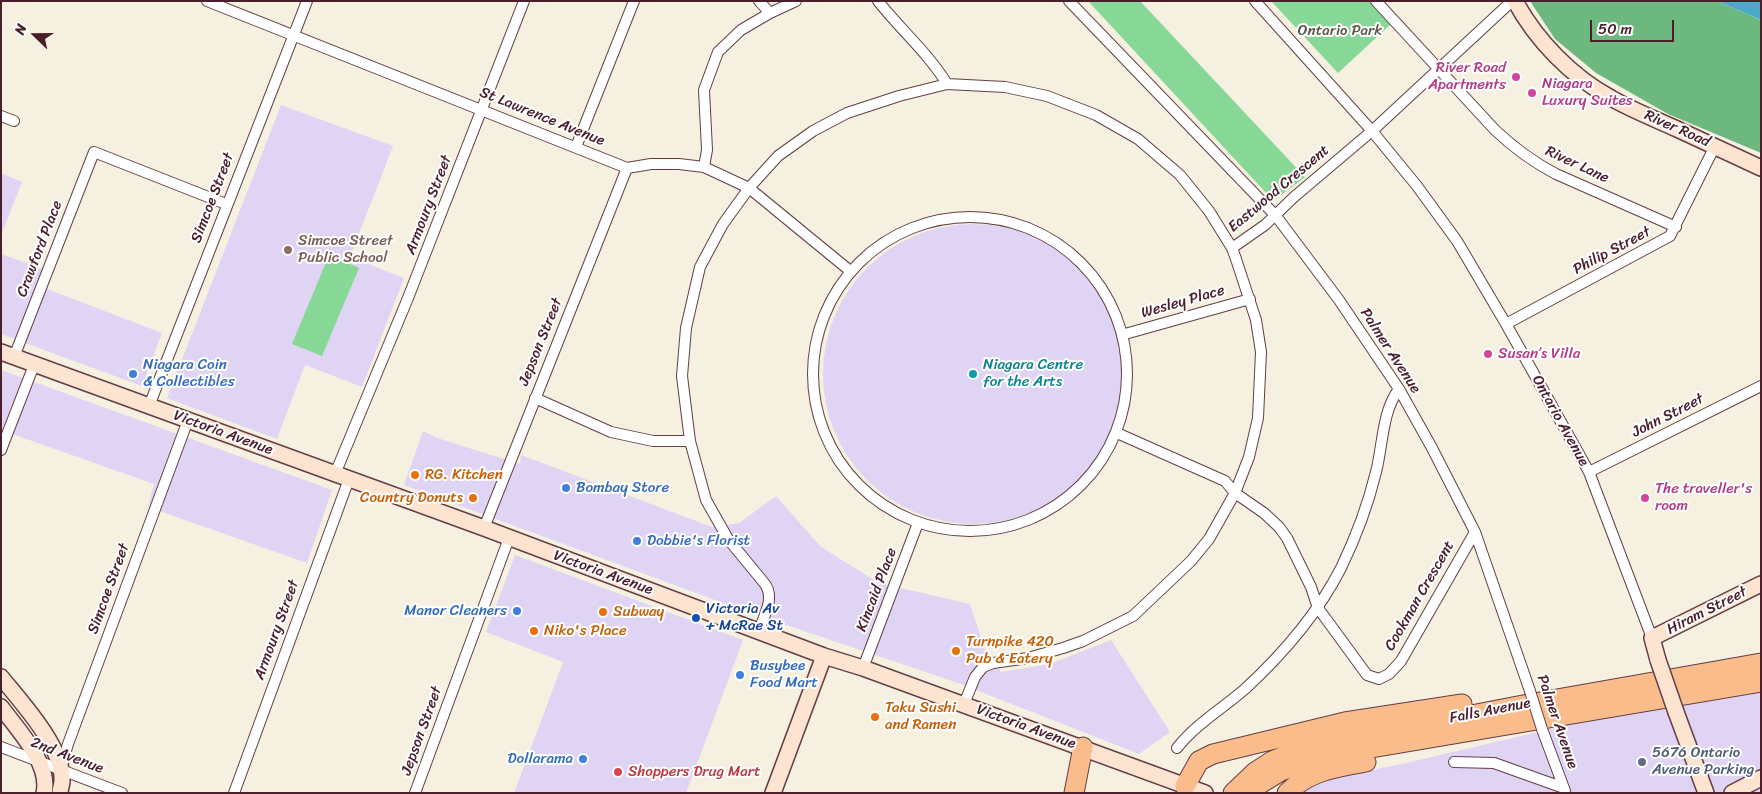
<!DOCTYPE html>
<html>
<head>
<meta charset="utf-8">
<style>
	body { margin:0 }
	#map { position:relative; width:1762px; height:794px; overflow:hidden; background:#f5f0df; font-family:Sriracha,sans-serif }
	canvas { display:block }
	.frame { position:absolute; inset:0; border:2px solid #4a1f2b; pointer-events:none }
	.north { position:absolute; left:10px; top:10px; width:50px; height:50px; -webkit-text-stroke:4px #fff; paint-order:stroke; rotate:292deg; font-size:14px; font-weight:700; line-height:20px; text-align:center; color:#4a1f2b }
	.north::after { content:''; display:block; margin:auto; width:18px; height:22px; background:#4a1f2b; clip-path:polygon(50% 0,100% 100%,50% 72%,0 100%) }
	.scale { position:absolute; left:1590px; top:20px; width:84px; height:22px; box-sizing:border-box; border:2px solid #4a1f2b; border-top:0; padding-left:6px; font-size:15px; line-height:18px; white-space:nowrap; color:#4a1f2b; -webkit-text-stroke:4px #fff; paint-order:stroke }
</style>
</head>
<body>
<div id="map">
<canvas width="1762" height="794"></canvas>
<div class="frame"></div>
<div class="north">N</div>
<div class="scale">50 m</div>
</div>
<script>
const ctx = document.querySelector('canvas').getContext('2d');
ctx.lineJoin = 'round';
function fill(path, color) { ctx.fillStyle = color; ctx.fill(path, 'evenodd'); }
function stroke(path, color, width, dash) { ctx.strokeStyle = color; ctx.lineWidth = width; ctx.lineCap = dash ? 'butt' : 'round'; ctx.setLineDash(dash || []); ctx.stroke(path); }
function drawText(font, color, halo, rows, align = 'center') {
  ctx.font = font + ' Sriracha,sans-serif'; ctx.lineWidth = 4; ctx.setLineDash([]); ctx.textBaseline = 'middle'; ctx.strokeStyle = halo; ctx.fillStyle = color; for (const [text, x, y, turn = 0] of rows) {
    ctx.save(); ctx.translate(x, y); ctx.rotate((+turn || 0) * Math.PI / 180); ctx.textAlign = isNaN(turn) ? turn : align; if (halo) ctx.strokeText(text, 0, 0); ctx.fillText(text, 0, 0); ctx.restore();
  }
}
const built = new Path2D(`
	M281,105L393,146L350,257L404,278L362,387L305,365L277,439L167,398Z
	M1,173L22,182L1,235Z
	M823 374a150 150 0 1 1 300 0a150 150 0 1 1-300 0Z
	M1,254L52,272L47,289L162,333L142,386L1,334Z
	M1,370L332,490L307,563L148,507L154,484L1,430Z
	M423,431L437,438L520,464L521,455L712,527L739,523L776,496L821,547L879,583L970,604L986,653L1001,672L1050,664L1111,640L1170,732L1139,754L961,684L742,610L404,485Z
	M515,555L743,640L686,793H514L563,662L486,632Z
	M1761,692V793H1299L1304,783L1402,764L1614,714Z`);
const green = new Path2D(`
	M1088,1H1140L1305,177L1276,199L1269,196Z
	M1271,1H1369L1391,24L1338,73Z
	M329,255L359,268L322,356L292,344Z`);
const forest = new Path2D(`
	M1530,1H1717L1761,20V153L1668,114L1596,73L1555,39Z`);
const water = new Path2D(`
	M1717,1H1761V20L1759,19Z`);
const street = new Path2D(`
	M207,1L627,168L651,164H679L704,167L749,188L849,270
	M759,1L770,13
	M878,1C900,29 929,54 947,84
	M1069,1L1276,216L1339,300L1399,389L1432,448L1475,532L1530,691
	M1255,1L1372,131L1417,186L1457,241L1506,324L1589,472L1652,638
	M1376,1L1495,130C1514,148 1533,162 1556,174L1676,227
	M1,116L14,121
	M576,147L634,1
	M704,167L707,150L704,90L718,52L741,30L770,13L796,1
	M813 374a157 157 0 1 1 314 0a157 157 0 1 1-314 0Z
	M1232,248L1265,225L1294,197L1372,131L1512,1
	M1506,324L1670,236L1715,146
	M1125,334L1250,299
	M14,357L94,152L226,204
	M535,398L611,432L653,441H690
	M149,406L307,1
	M1117,433L1225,481L1235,493L1264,513L1279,527L1287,538L1311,587L1318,608L1367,675L1379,679L1389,674L1401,661L1475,532
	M1,450L34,365
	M1589,472L1761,386
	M335,474L408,298L524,1
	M484,528L627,168
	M759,630C764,616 775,598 765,584L728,539L706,500L690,441L682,376L686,328L700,267L723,224L749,188L778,156L813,131L847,113L899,96L947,84L1005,87L1047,96L1096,115L1138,139L1180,175L1209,211L1232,248L1236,259L1256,320L1261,352L1258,418L1249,457L1235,493L1209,539L1191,561L1133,616L1083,641L1063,648L1028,658L993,663L983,667L975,677L964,704
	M863,668L918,523
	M1542,729L1565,791
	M1,747L122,793
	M1177,748C1196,724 1222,709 1245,689C1284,653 1317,615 1341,568C1356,537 1368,505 1376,472C1383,445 1382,411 1399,389
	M1454,762L1494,763L1564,788
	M61,768L68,744L188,420
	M234,793L349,479
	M415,793L509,538`);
const secondary = new Path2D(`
	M1515,1C1536,40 1572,77 1611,98C1632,110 1655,119 1677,129C1705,142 1733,155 1761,168
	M1,352L484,528L824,656L863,668L1205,793
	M1658,660L1652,638L1761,584
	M1,677C21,702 64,748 62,781C62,785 60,789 60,793
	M1,707C17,729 51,764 44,793
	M1676,712L1706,793
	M773,793L824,656
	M1732,793L1761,778`);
const highway = new Path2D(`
	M1185,786L1199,761L1213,754L1345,722L1462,704
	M1255,787L1281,771L1324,756L1761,682
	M1074,793L1083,747
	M1233,793L1255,772L1272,761L1306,747L1523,705L1761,663
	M1287,793C1309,771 1337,767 1366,762`);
const streetBridge = new Path2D(`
	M1530,691L1542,729`);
const secondaryBridge = new Path2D(`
	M1658,660L1676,712`);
const markers = [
	[1516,77,5,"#d1479c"],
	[1532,93,5,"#d1479c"],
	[288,250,5,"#8d6e63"],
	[1488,354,5,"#d1479c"],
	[133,374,5,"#3f7fe0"],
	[973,374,5,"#0f9aa8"],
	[415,475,5,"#e8710a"],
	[566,488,5,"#3f7fe0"],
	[473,498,5,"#e8710a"],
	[1645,498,5,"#d1479c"],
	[637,541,5,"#3f7fe0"],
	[517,611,5,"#3f7fe0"],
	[603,612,5,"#e8710a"],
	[696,618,5,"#1a4fb4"],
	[534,631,5,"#e8710a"],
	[956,651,5,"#e8710a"],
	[740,675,5,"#3f7fe0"],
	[875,717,5,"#e8710a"],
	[583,759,5,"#3f7fe0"],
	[1642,762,5,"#5c6f8a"],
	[618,772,5,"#e0444e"]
];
const parkNames = [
	["Ontario Park",1340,31]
];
const hotelNames = [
	["River Road",1506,68,"right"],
	["Apartments",1506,85,"right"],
	["Niagara",1542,84],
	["Luxury Suites",1542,101],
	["Susan’s Villa",1498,354],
	["The traveller's",1655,489],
	["room",1655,506]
];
const streetNames = [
	["St Lawrence Avenue",542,117,22],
	["River Road",1677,129,24],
	["River Lane",1577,165,25],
	["Eastwood Crescent",1279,189,-40],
	["Simcoe Street",213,198,-69],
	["Armoury Street",429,205,-69],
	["Crawford Place",40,249,-69],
	["Philip Street",1612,251,-28],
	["Wesley Place",1183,302,-16],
	["Jepson Street",541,342,-68],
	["Palmer Avenue",1390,351,57],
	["John Street",1668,416,-27],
	["Ontario Avenue",1560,421,61],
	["Victoria Avenue",223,433,20],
	["Victoria Avenue",603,573,20],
	["Simcoe Street",109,589,-70],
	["Kincaid Place",877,590,-69],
	["Cookman Crescent",1420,596,-60],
	["Hiram Street",1707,611,-27],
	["Armoury Street",277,630,-70],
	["Falls Avenue",1490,711,-11],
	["Palmer Avenue",1557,722,71],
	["Victoria Avenue",1026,727,20],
	["Jepson Street",422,731,-70],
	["2nd Avenue",67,756,21]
];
const educationNames = [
	["Simcoe Street",298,241],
	["Public School",298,258]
];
const shopNames = [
	["Niagara Coin",143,365],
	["& Collectibles",143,382],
	["Bombay Store",576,488],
	["Dobbie's Florist",647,541],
	["Manor Cleaners",507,611,"right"],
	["Busybee",750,666],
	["Food Mart",750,683],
	["Dollarama",573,759,"right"]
];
const cultureNames = [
	["Niagara Centre",983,365],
	["for the Arts",983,382]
];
const foodNames = [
	["RG. Kitchen",425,475],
	["Country Donuts",463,498,"right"],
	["Subway",613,612],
	["Niko's Place",544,631],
	["Turnpike 420",966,642],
	["Pub & Eatery",966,659],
	["Taku Sushi",885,708],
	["and Ramen",885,725]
];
const transitNames = [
	["Victoria Av",706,609],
	["+ McRae St",706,626]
];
const serviceNames = [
	["5676 Ontario",1652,753],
	["Avenue Parking",1652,770]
];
const healthNames = [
	["Shoppers Drug Mart",628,772]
];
fill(built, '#e0d4f4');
fill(green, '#87d796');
fill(forest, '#6db87f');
fill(water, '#4baaca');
stroke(street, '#643e46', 12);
stroke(secondary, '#643e46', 18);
stroke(highway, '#643e46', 21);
stroke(street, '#fff', 10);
stroke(secondary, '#fde4d1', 15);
stroke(highway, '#fabc8b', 19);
stroke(streetBridge, '#643e46', 12, []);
stroke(secondaryBridge, '#643e46', 18, []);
stroke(streetBridge, '#fff', 10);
stroke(secondaryBridge, '#fde4d1', 15);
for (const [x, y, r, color] of markers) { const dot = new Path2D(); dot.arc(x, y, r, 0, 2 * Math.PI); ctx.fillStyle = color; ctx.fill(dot); stroke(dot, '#fff', 2); }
drawText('15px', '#5c564b', '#fff', parkNames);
drawText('15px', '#b23c85', '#fff', hotelNames, 'left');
drawText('15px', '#4a1f2b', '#fff', streetNames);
drawText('15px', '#785e54', '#fff', educationNames, 'left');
drawText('15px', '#366cbe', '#fff', shopNames, 'left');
drawText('15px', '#0d838f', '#fff', cultureNames, 'left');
drawText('15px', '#c56008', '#fff', foodNames, 'left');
drawText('15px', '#164399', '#fff', transitNames, 'left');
drawText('15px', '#4e5e75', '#fff', serviceNames, 'left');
drawText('15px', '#be3a42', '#fff', healthNames, 'left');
</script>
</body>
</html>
